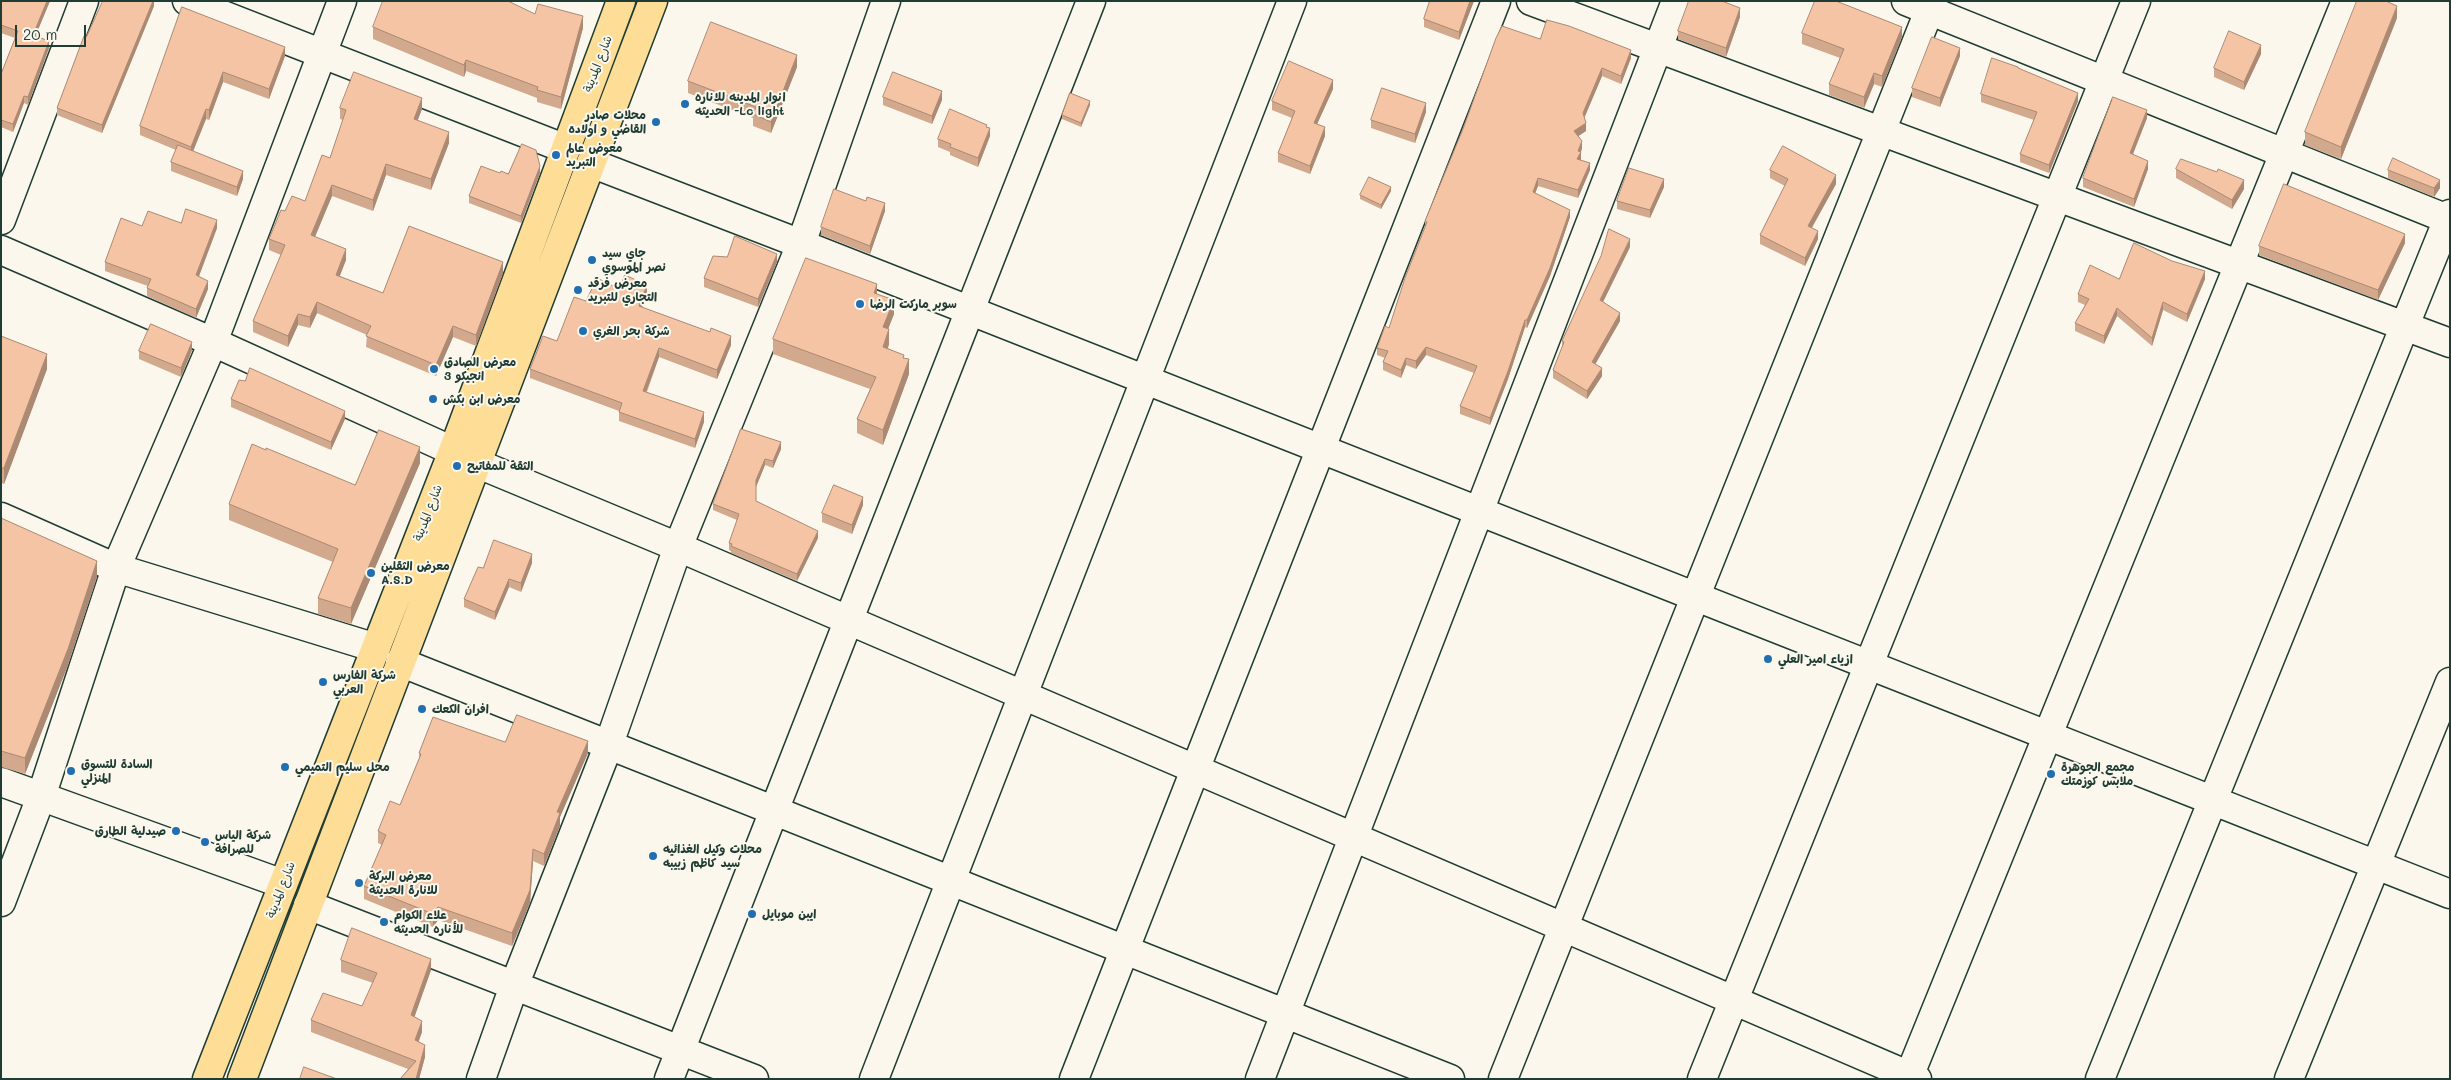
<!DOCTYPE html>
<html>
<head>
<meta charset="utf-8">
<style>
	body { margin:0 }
	#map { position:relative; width:2451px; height:1080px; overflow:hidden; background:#fbf7ec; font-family:Mali,sans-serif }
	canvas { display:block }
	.frame { position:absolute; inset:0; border:2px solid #1f3d34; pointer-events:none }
	.scale { position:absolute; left:15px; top:25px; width:71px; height:22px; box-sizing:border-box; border:2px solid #1f3d34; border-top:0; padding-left:6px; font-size:15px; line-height:18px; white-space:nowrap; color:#1f3d34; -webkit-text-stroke:4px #fbf7ec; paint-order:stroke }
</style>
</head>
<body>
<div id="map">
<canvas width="2451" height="1080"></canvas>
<div class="frame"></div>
<div class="scale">20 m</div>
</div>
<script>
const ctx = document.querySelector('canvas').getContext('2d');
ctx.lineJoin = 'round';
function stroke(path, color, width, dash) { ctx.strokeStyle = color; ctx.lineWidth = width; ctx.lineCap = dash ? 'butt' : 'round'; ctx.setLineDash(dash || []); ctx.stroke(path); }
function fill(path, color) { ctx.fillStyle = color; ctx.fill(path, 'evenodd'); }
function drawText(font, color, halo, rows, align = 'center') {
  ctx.font = font + ' Mali,"Playpen Sans Arabic",sans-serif'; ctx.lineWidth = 4; ctx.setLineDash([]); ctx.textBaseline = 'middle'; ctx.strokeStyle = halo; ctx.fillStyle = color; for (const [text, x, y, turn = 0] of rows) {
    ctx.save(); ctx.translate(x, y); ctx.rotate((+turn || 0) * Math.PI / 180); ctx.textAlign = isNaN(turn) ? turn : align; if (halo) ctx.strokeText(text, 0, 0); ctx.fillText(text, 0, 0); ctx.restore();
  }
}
const minor = new Path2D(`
	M187,1L566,149
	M1531,1L2450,343
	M1906,1L2450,220
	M591,163L801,244L2450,894
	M1,220L84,1
	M1,250L213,342L453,451
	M476,463L678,547L1917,1079
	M1,517L116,568L376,648
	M400,662L1450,1079
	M1,782L283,884
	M1,902L41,797L116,568L213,342L342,1
	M308,905L754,1079
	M481,1079L514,986L609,744L678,547L801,244L886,1
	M669,1079L1091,1
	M874,1079L1292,1
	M1074,1079L1496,1
	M1260,1079L1676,1
	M1503,1079L1933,1
	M1702,1079L2136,1
	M1908,1079L2346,1
	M2100,1079L2450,214
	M2289,1079L2450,682`);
const major = new Path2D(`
	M207,1079L453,451L621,1
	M242,1079L653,1`);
const wall = new Path2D(`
	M1,1H50L35,36L49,48L28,105L24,103L13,132L1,127V74L15,38L1,33Z
	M154,1V6L102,133L57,115V108L86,37Z
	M1430,1H1474L1459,40L1424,27V19Z
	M182,7L285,56L269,99L223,82L209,120L206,119L193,152L243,179L237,196L171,171V162L176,150L140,135V126Z
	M535,14L583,28L561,109L537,102V98L466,71L464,77L373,39V27Z
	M1740,17L1726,57L1678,39V31Z
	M2397,18L2341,159L2305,145V132Z
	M1802,33L1902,37L1882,87L1874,84L1864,108L1829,95V84L1840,58L1802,44Z
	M1540,39L1631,58L1621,84L1602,76L1584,118L1586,131L1578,136L1582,148L1581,152V160L1590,170L1578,198L1538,186L1535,193L1570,217L1550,276L1527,328L1525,327L1508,379L1490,425L1460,414V406L1474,373L1426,355L1416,369L1406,365L1401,378L1383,370V362L1385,358L1377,355V348L1389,328L1425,227V221Z
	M2261,54L2244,90L2214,77V68Z
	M1960,56L1940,107L1912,97V88Z
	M797,67L771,133L753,126V118L688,93V81Z
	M2018,69L2078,101L2049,173L2020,162V154L2034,120L1981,102V94Z
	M1333,89L1317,124L1325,136L1310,174L1278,162V153L1292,118L1272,110V101Z
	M883,97L942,100L932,124L883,105Z
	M1090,105L1081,127L1062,119V115Z
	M340,108L422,109L417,121L449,143L431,190L386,175L373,211L332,196L315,237L346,260L339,276L383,293L503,273L476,346L453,337L436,376L366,347L367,335L317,313L310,328L298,325L288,347L253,332V321L281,255L269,250V239L285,211L305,201L330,158L343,120L340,119Z
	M1426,112L1415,143L1371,128V120Z
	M2147,118L2132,155L2148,169L2134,207L2083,187V178Z
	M987,127L990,136L978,167L950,155V152L938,147V139Z
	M2176,169L2244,189L2232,209L2176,178Z
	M1770,170L1836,184L1812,228L1818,239L1805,266L1760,244V235L1785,186L1770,178Z
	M2388,170L2440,188L2434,197L2388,178Z
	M500,173H540L521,223L469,203V196Z
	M1664,187L1650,218L1617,209V201Z
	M1391,191L1381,209L1360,199V195Z
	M885,211L870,254L821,235V227Z
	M181,223L217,228L199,276L208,289L196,318L147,296V288L148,286L105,271V262L142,226Z
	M2405,243L2378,300L2259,255V246Z
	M1630,247L1603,302L1620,321L1595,364L1602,376L1587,399L1553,378V370L1562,347V341Z
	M727,257L777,262L758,307L704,287V278Z
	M2119,279H2205L2187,322L2163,310L2152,346L2117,316L2104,344L2075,331V323L2085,305L2078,302V294Z
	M619,289L647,295L642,307L731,345L717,379L659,357L647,392L704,422L695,448L619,421V411L530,378V369L557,341L586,301Z
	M877,294L894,314L888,329L889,344L888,348L904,358L909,374L883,445L857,433V419L870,389L773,354V339Z
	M1,336L47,369L4,484L1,483Z
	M192,350L181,377L139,359V351Z
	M231,399L345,419L331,450L231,407Z
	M741,429L781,449L773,468L765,465L756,487V501L818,538L797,581L731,553V551L729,550V543L737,520L713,510V504Z
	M420,463L351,624L318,614V598L333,562L229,520V504L355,485Z
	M863,505L852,534L822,522V513Z
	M1,518L97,577L68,665L25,774L1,767Z
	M532,563L521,592L509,587L495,620L464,607V599L483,568Z
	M505,742L588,753L560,817V826L544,866L533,861L530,903L512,946L438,920L433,927L364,899V886L382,845L378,843V831L400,805L419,759V753Z
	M341,960L431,970L414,1017L422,1032L418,1042L425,1057L419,1079H400L408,1069L311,1032V1020L362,1006L373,983L341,972Z`);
const shadedWall = new Path2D(`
	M47,1H50L33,42V35Z
	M153,1H154V6L102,133V125Z
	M1470,1H1474L1459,40V32Z
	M2397,6V18L2341,159V147Z
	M1740,8V17L1726,57V48Z
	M583,16V28L561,109V97Z
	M1902,27V37L1882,87V76Z
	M49,41V48L28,105V97Z
	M2261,45V54L2244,90V82Z
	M285,47V56L269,99V89Z
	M1960,48V56L1940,107V98Z
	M1631,50V58L1621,84V76Z
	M797,55V67L771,133V122Z
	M466,60V71L464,77V65Z
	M1602,68V76L1583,121V113Z
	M223,72V82L209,120V110Z
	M1874,73V84L1864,108V97Z
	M1333,80V89L1314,131V123Z
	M942,91V100L932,124V116Z
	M2078,93V101L2049,173V165Z
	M24,96V103L13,132V124Z
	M422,98V109L414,130V119Z
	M1090,101V105L1081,127V123Z
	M1426,103V112L1415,143V134Z
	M206,109V119L191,156V147Z
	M2147,110V118L2130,162V153Z
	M1586,123V131L1574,139V131Z
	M1325,127V136L1310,174V166Z
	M990,128V136L978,167V158Z
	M449,132V143L431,190V179Z
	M1582,141V148L1580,155L1581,152V160L1577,159L1578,151Z
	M2148,161V169L2134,207V199Z
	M1590,163V170L1578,198V190Z
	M386,164V175L373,211V200Z
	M540,166V173L521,223V216Z
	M243,171V179L237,196V187Z
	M1836,175V184L1808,234V226Z
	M1538,178V186L1533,199V192Z
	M1664,179V187L1650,218V210Z
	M2244,180V189L2232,209V200Z
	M2440,180V188L2434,197V188Z
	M332,185V196L311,246V235Z
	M1391,187V191L1381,209V205Z
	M885,203V211L870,254V246Z
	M1570,210V217L1550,276L1527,328V320Z
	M217,220V228L196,284V275Z
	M1818,231V239L1805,266V258Z
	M2405,234V243L2378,300V290Z
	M1630,239V247L1600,308V300Z
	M346,249V260L336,286V275Z
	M777,254V262L758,307V299Z
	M503,262V273L476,346V335Z
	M2205,271V279L2187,322V314Z
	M208,281V289L196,318V309Z
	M877,284V299L874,293Z
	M647,285V295L639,315V306Z
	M894,300V314L883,342V327Z
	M317,302V313L310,328V317Z
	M2163,302V310L2152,346V338Z
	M2117,308V316L2104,344V336Z
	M1620,313V321L1592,370V362Z
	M298,314V325L288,347V336Z
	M1525,320V327L1508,379L1490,425V418Z
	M453,326V337L436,376V365Z
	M889,329V344L883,361V347Z
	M731,336V345L717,379V370Z
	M192,342V350L181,377V368Z
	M1426,347V355L1416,369V361Z
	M659,348V357L643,400V391Z
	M47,354V369L4,484V468Z
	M1406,358V365L1401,378V370Z
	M909,359V374L883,445V430Z
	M1602,368V376L1587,399V391Z
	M345,411V419L331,450V442Z
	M704,412V422L695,448V439Z
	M781,442V449L773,468V461Z
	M420,447V463L351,624V608Z
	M765,459V465L756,487V480Z
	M863,497V505L852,534V525Z
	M818,531V538L797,581V574Z
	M532,554V563L521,592V583Z
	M97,561V577L68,665L25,774V758Z
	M509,579V587L495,620V612Z
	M588,741V753L560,817V826L544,866V854L557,812Z
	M533,849V861L530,903L512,946V933Z
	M438,907V920L433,927V914Z
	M431,959V970L411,1027V1015Z
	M422,1021V1032L415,1052V1040Z
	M425,1045V1057L419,1079H416Z`);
const building = new Path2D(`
	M1,1H47L33,35L49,41L28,97L24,96L13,124L1,120V74L18,31L1,25Z
	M103,1H153L102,125L57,108L84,36L86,37Z
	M383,1H508L535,14L538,4L583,16L561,97L537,90L538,87L466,60L464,65L373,27Z
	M1430,1H1470L1459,32L1424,19Z
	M1689,1H1722L1740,8L1726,48L1678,31Z
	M1815,1H1836L1902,27L1882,76L1874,73L1864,97L1829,84L1844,49L1802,33Z
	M2357,1H2386L2397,6L2341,147L2305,132Z
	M182,7L285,47L269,89L223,72L209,110L206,109L191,147L140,126Z
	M1547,20L1569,26L1631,50L1621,76L1602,68L1583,113L1586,123L1574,131L1582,141L1578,151L1581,152L1577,159L1590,163L1578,190L1538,178L1533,192L1570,210L1550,268L1527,320H1525L1508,371L1490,418L1460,406L1477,366L1426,347L1416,361L1406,358L1401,370L1383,362L1388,351L1377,348L1385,326L1389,328L1405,278L1427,222L1425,221L1463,129L1496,38L1502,26L1540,39Z
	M711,22L797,55L771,122L753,114L756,107L688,81Z
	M2229,31L2261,45L2244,82L2214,68Z
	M1932,37L1960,48L1940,98L1912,88Z
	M1992,58L2018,67V68L2078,93L2049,165L2020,154L2037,112L1981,94Z
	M1289,61L1333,80L1314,123L1325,127L1310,166L1278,153L1295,111L1272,101Z
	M354,72L422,98L414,119L449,132L431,179L386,164L373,200L332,185L311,235L346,249L336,275L383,293L409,226L503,262L476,335L453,326L436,365L366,336L371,326L317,302L310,317L298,314L288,336L253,321L285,245L269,239L281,210L285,211L292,196L305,201L322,155L330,158L346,110L340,108Z
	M893,72L942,91L932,116L883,97Z
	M1382,88L1426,103L1415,134L1371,120Z
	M1070,93L1090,101L1081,123L1062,115Z
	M2113,97L2147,110L2130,153L2148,161L2134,199L2083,178Z
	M950,109L987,125L986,127L990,128L978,158L950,147L951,144L938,139Z
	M522,144L536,150L540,166L521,216L469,196L481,166L500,173L501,171L508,174Z
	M178,145L243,171L237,187L171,162Z
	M1783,146L1836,175L1808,226L1818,231L1805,258L1760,235L1788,179L1770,170Z
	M2393,158L2440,180L2434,188L2388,170Z
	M2181,159L2217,172L2218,169L2244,180L2232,200L2176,169Z
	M1629,168L1664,179L1650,210L1617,201Z
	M1369,177L1391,187L1381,205L1360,195Z
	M2284,184L2405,234L2378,290L2259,246Z
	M834,189L866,201L867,197L885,203L870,246L821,227Z
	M186,209L217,220L196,275L208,281L196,309L147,288L151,279L105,262L121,218L142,226L148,211L181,223Z
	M1609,229L1630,239L1600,300L1620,313L1592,362L1602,368L1587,391L1553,370L1564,342L1562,341L1601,256Z
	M735,236L777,254L758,299L704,278L713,256L727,257Z
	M2134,243L2172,261L2205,271L2187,314L2163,302L2152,338L2117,308L2104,336L2075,323L2089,299L2078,294L2090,265L2119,279Z
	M806,258L877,284L874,293L894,300L883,327L889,329L883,347L904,355L903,358L909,359L883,430L857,419L876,377L773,339Z
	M625,275L647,285L639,306L710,332L711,328L731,336L717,370L659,348L643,391L704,412L695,439L619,412L622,403L530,369L543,336L557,341L574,297L586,301L597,278L619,289Z
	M151,324L192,342L181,368L139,351Z
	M1,336L47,354L4,468H1Z
	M250,368L345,411L331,442L231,399L239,380L245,381Z
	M741,429L781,442L773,461L765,459L756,480V501L818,531L797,574L731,546L732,544L729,543L739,514L713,504Z
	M379,430L420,447L351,608L318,598L338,549L229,504L252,444L266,450V448L355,485Z
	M834,485L863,497L852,525L822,513Z
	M1,518L97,561L68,649L25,758L1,751Z
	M494,540L532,554L521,583L509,579L495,612L464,599L478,567L483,568Z
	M517,715L588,741L557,812L560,813L544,854L533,849L530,890L512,933L438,907L433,914L364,886L386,835L378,831L390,801L400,805L421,754L419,753L433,717L505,742Z
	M352,928L431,959L411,1015L422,1021L415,1040L425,1045L416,1079H400L416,1061L311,1020L323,993L362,1006L377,973L341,960Z
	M304,1067L337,1079H300Z`);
const markers = [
	[685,104,5,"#1f6fb2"],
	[656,122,5,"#1f6fb2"],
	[556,155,5,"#1f6fb2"],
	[592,260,5,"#1f6fb2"],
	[578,290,5,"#1f6fb2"],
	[860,304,5,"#1f6fb2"],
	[583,331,5,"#1f6fb2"],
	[434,369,5,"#1f6fb2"],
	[433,399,5,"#1f6fb2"],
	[457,466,5,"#1f6fb2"],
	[371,573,5,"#1f6fb2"],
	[1768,659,5,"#1f6fb2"],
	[323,682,5,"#1f6fb2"],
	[422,709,5,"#1f6fb2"],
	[285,767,5,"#1f6fb2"],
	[71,771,5,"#1f6fb2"],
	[2051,774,5,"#1f6fb2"],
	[176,831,5,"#1f6fb2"],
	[205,842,5,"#1f6fb2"],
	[653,856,5,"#1f6fb2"],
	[359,883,5,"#1f6fb2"],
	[752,914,5,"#1f6fb2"],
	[384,922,5,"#1f6fb2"]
];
const streetNames = [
	["شارع المدينة",598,64,-69],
	["شارع المدينة",428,513,-69],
	["شارع المدينة",281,890,-69]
];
const poiNames = [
	["انوار المدينه للاناره",695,97],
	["الحديثه -Lc light",695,111],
	["محلات صادر",646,115,"right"],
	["القاضي و اولاده",646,129,"right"],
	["معوض عالم",566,148],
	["التبريد",566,162],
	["جاي سيد",602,253],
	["نصر الموسوي",602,267],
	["معرض فرقد",588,283],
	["التجاري للتبريد",588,297],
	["سوبر ماركت الرضا",870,304],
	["ِشركة بحر الغري",593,331],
	["معرض الصادق",444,362],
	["3 انجيكو",444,376],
	["معرض ابن بكش",443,399],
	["الثقة للمفاتيح",467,466],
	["معرض الثقلين",381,566],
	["A.S.D",381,580],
	["ازياء امير العلي",1778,659],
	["شركة الفارس",333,675],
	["العربي",333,689],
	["افران الكعك",432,709],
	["السادة للتسوق",81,764],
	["المنزلي",81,778],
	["محل سليم التميمي",295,767],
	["مجمع الجوهرة",2061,767],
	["ملابس كوزمتك",2061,781],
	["صيدلية الطارق",166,831,"right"],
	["شركة الياس",215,835],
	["للصرافة",215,849],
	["محلات وكيل الغذائيه",663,849],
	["سيد كاظم زبيبه",663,863],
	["معرض البركة",369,876],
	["للانارة الحديثة",369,890],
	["ايبن موبايل",762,914],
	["علاء الكوام",394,915],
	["للأناره الحديثه",394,929]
];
stroke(minor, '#1f3d34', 31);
stroke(major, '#1f3d34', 31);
stroke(minor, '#fbf7ec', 28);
stroke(major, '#fedd96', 28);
fill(wall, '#d2a98d');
fill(shadedWall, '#ab8973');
fill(building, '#f4c4a4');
stroke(building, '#ab8973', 1);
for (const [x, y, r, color] of markers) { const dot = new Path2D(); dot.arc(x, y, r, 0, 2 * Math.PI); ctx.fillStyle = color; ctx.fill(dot); stroke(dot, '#fbf7ec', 2); }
drawText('12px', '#1f3d34', '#fbf7ec', streetNames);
drawText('bold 12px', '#1f3d34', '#fbf7ec', poiNames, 'left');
</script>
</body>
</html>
